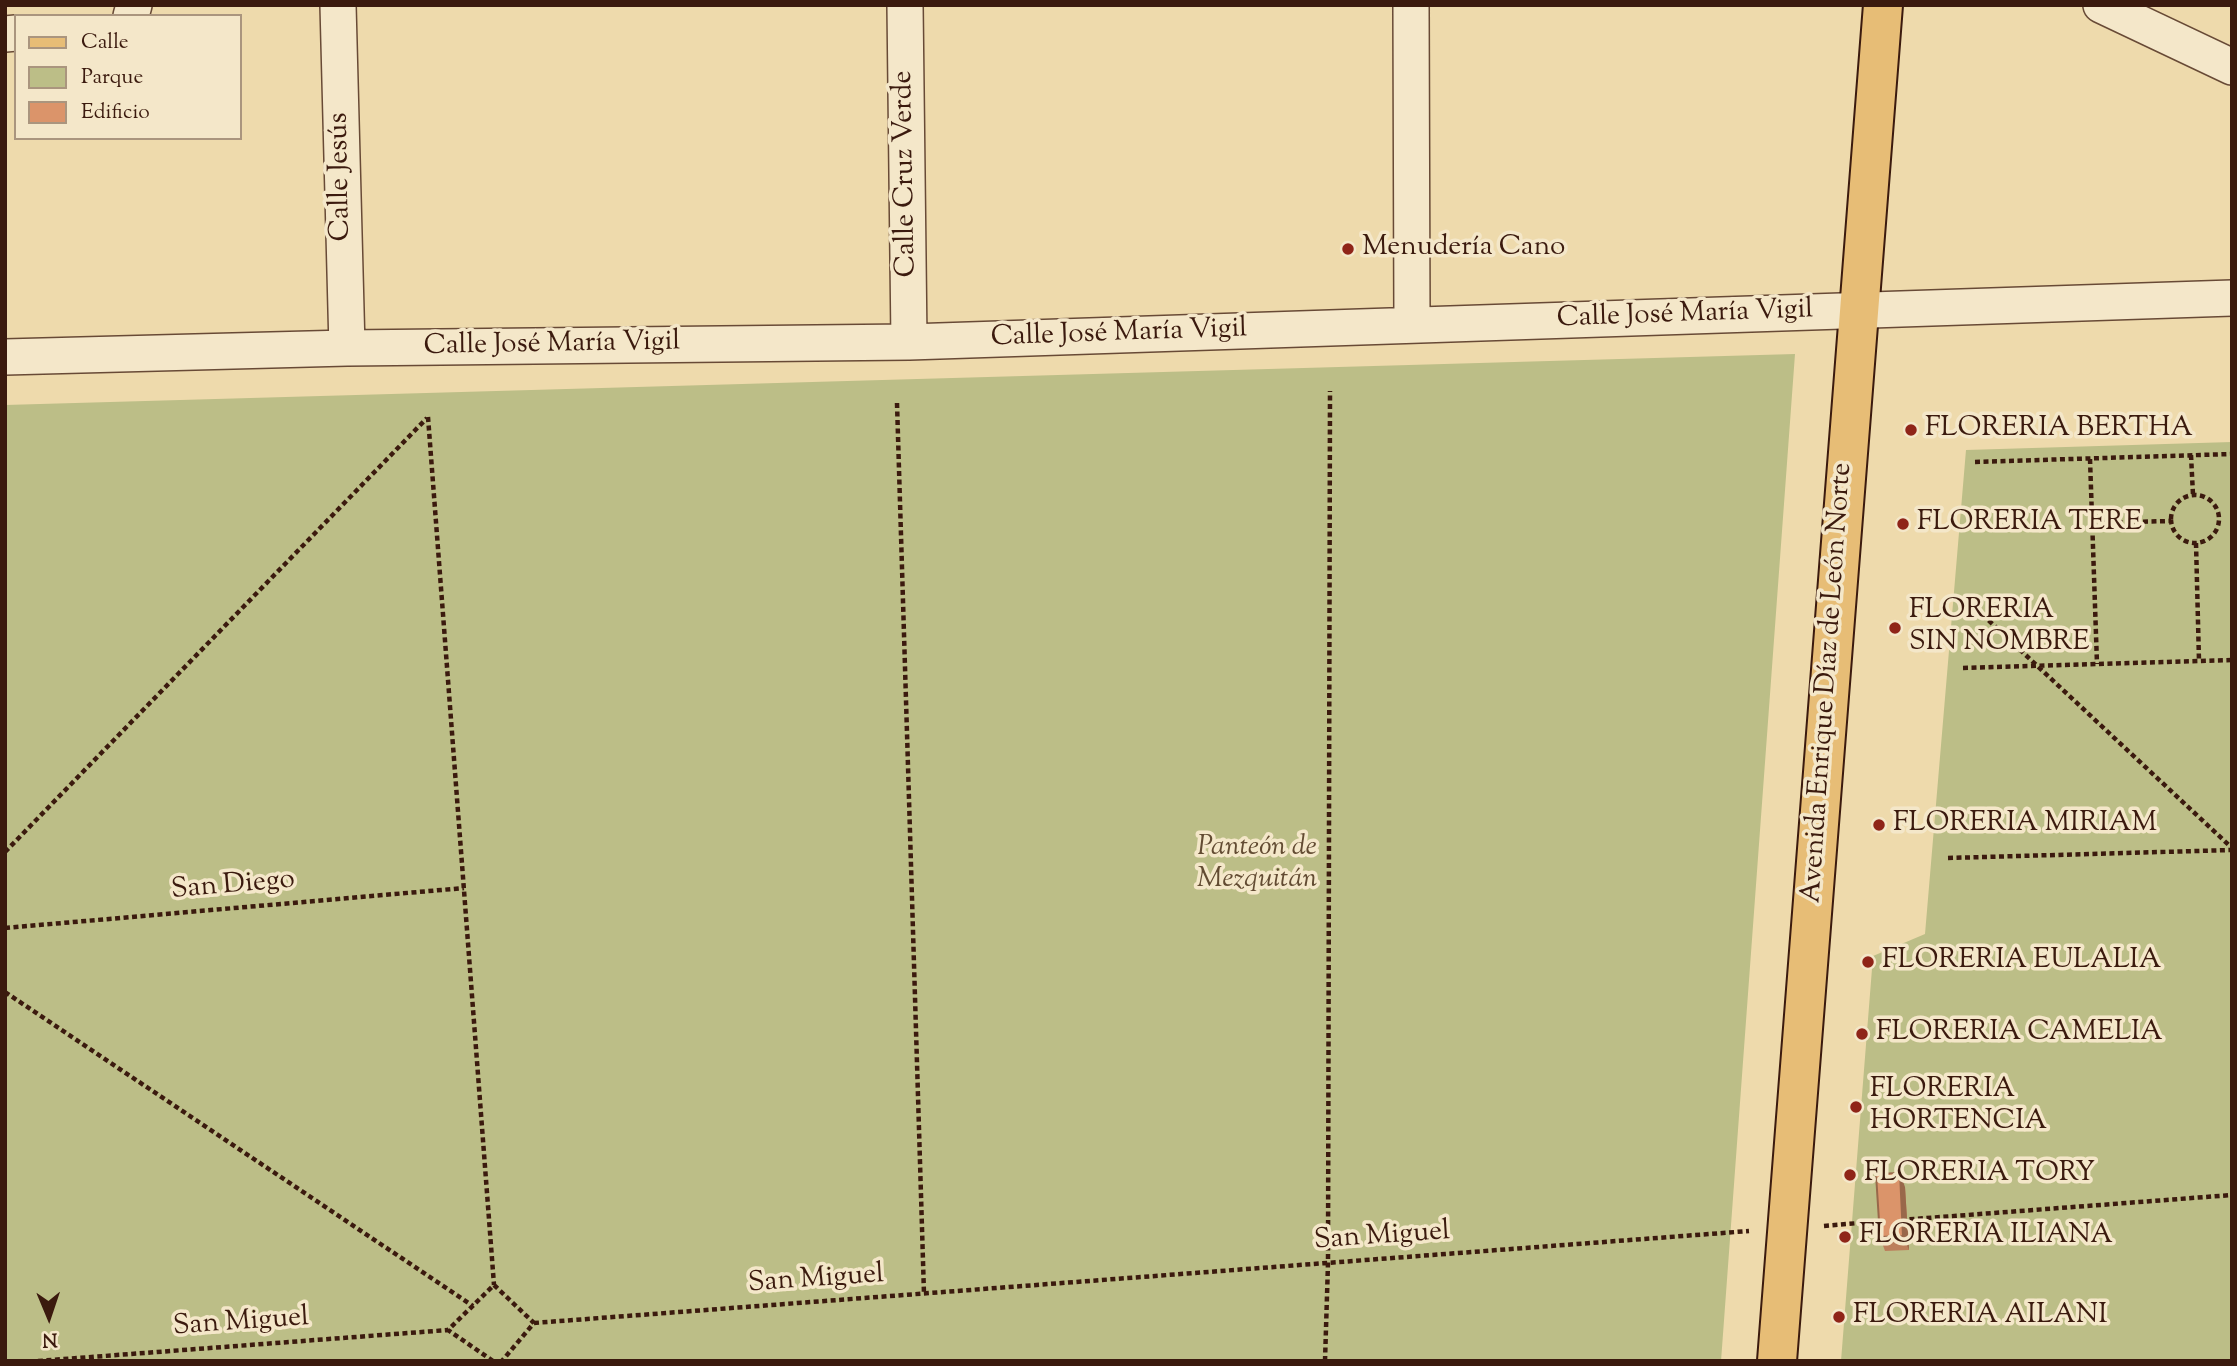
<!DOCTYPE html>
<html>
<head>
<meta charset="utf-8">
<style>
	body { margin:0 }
	#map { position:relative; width:2237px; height:1366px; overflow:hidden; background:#eedaac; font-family:"Sorts Mill Goudy",serif }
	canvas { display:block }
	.frame { position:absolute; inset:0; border:7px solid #3b1a0e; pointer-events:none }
	.legend { position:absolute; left:14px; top:14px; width:228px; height:126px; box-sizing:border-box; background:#f4e7c9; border:2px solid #aa957e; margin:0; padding:9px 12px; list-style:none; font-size:21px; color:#3b1a0e }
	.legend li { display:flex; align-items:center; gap:14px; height:35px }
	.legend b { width:35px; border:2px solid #aa957e }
	.north { position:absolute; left:14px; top:1282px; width:70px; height:70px; -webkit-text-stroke:5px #f4e7c9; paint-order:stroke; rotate:178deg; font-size:19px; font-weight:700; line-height:28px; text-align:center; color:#3b1a0e }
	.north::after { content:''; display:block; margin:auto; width:24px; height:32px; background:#3b1a0e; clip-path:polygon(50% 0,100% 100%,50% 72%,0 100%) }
</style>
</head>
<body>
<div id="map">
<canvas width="2237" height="1366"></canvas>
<div class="frame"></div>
<ul class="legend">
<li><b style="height:9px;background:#e7bd76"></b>Calle</li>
<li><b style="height:19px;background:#bcbe87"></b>Parque</li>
<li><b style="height:19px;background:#db946a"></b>Edificio</li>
</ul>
<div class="north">N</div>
</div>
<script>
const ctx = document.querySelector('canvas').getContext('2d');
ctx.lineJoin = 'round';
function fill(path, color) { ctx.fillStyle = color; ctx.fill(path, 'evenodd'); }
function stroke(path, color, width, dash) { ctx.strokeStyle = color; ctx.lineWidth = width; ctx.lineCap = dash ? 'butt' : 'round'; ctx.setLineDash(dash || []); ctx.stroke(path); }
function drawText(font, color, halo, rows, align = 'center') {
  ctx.font = font + ' "Sorts Mill Goudy",serif'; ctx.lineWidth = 7; ctx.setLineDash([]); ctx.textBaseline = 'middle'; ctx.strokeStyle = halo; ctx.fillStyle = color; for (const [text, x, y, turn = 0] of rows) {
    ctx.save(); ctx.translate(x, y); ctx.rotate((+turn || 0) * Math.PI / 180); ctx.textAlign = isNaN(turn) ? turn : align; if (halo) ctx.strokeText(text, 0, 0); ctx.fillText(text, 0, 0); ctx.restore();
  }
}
const green = new Path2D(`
	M1795,354L1721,1361H5V405Z
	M2232,442V1361H1841L1873,956L1925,934L1966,450Z`);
const path = new Path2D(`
	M897,403L924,1294
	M428,417L494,1285
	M2191,455L2193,495
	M2090,459L2097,664
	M1975,462L2232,454
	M2171 519a24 24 0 1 1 48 0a24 24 0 1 1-48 0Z
	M2092,523L2171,521
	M2196,543L2199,661
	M1970,603L2232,848
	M1963,668L2232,660
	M5,852L427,418
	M1948,858L2232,850
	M5,928L464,888
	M5,992L473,1306
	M1901,1220L2232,1195
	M1824,1226L1882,1221
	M534,1323L1749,1231
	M38,1361L448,1330
	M493,1361L448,1330L494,1285L534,1323L502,1361
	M1325,1361L1328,1263L1330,391`);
const minor = new Path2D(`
	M338,5L347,348
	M905,5L909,342
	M1411,5L1412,325
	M2101,5L2232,67
	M131,16L134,5
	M5,34L16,33
	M5,357L347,348L909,342L2232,298`);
const major = new Path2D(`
	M1777,1361L1883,5`);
const wall = new Path2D(`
	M1905,1187L1909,1250L1885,1251L1880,1237Z`);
const shadedWall = new Path2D(`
	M1900,1173L1905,1187L1909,1250L1903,1236Z`);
const building = new Path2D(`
	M1900,1173L1903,1236L1880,1237L1876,1174Z`);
const markers = [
	[1348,249,7,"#8f2418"],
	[1911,430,7,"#8f2418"],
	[1903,524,7,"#8f2418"],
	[1895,628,7,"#8f2418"],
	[1879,825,7,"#8f2418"],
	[1868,962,7,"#8f2418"],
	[1862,1034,7,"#8f2418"],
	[1856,1107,7,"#8f2418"],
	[1850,1175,7,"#8f2418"],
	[1845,1237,7,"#8f2418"],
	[1839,1317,7,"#8f2418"]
];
const streetNames = [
	["Calle Cruz Verde",907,174,-91],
	["Calle Jesús",342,177,-91],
	["Calle José María Vigil",1685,316,-2],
	["Calle José María Vigil",1119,335,-2],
	["Calle José María Vigil",552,346,-1],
	["Avenida Enrique Díaz de León Norte",1829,683,-86],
	["San Diego",233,887,-5],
	["San Miguel",1382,1238,-4],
	["San Miguel",816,1281,-4],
	["San Miguel",241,1324,-4]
];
const poiNames = [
	["Menudería Cano",1362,249],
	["FLORERIA BERTHA",1925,430],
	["FLORERIA TERE",1917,524],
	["FLORERIA",1909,612],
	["SIN NOMBRE",1909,644],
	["FLORERIA MIRIAM",1893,825],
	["FLORERIA EULALIA",1882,962],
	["FLORERIA CAMELIA",1876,1034],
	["FLORERIA",1870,1091],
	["HORTENCIA",1870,1123],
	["FLORERIA TORY",1864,1175],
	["FLORERIA ILIANA",1859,1237],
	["FLORERIA AILANI",1853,1317]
];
const parkNames = [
	["Panteón de",1257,849],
	["Mezquitán",1257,881]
];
fill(green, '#bcbe87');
stroke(minor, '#684a36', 38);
stroke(major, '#3b1a0e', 42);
stroke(path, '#3b1a0e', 4.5, [5, 3.5]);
stroke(minor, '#f4e7c9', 35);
stroke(major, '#e7bd76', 38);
fill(wall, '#bc7f5b');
fill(shadedWall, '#99684a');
fill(building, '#db946a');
stroke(building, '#99684a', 2);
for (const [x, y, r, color] of markers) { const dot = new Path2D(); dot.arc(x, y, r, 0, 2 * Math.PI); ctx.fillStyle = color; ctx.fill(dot); stroke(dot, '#f4e7c9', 2.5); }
drawText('28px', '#3b1a0e', '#f4e7c9', streetNames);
drawText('28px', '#3b1a0e', '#f4e7c9', poiNames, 'left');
drawText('italic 28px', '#624b32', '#f4e7c9', parkNames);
</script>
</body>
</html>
